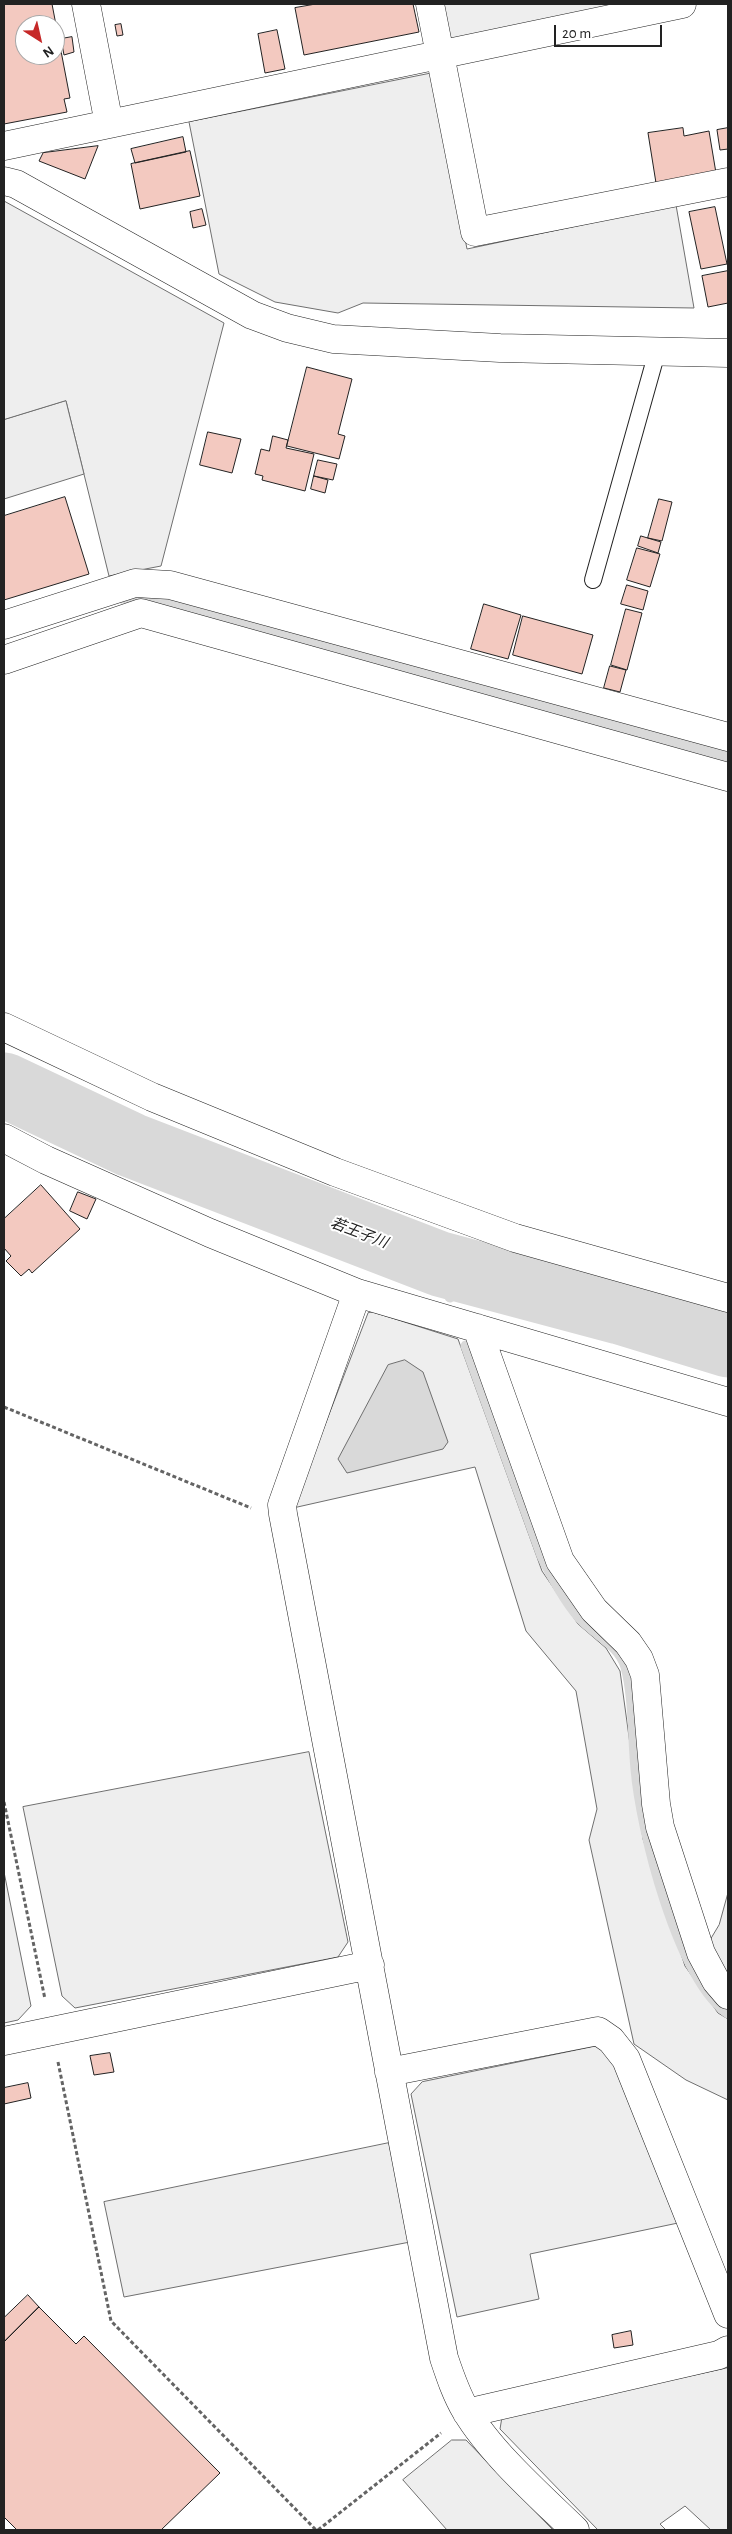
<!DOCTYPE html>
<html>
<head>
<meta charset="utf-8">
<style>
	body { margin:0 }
	#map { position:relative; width:732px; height:2534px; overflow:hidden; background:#fff; font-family:"Alegreya Sans",sans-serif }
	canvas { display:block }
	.frame { position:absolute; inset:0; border:5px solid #222; pointer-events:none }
	.north { position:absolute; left:15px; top:15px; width:50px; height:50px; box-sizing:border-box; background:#fff; border:1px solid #a7a7a7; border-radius:50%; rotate:145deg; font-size:14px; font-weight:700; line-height:20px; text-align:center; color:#222 }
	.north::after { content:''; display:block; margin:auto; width:18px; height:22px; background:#c62828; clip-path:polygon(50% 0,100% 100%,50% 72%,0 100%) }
	.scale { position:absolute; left:554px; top:25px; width:108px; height:22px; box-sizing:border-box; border:2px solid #222; border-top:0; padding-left:6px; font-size:15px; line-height:18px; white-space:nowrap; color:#222; -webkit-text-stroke:4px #fff; paint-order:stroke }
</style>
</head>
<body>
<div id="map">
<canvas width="732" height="2534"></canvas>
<div class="frame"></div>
<div class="north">N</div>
<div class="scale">20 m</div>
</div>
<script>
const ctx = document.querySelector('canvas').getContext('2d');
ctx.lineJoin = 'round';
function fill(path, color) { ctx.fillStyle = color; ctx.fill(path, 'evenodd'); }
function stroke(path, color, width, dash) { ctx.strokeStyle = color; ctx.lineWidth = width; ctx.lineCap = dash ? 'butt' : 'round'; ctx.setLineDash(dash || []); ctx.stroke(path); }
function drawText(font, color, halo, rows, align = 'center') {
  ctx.font = font + ' "Alegreya Sans","Noto Sans JP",sans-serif'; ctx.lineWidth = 4; ctx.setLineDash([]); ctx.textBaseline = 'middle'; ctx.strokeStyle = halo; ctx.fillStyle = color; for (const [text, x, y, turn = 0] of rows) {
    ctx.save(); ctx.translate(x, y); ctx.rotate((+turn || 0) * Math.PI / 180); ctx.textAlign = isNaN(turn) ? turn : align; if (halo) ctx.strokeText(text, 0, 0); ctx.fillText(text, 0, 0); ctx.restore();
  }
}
const green = new Path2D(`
	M439,4H618L447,42Z
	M433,73L467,249L676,205L694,308L363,303L338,313L275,302L219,274L189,122Z
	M4,201L224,323L161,566L109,576L66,401L4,420Z
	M373,1312L458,1339L542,1571L578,1624L606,1648L620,1671L643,1839L685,1966L718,2013L728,2019V2100L686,2080L634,2044L589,1840L597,1809L576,1691L526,1631L475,1467L293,1508L368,1313Z
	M309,1752L348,1942L338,1957L75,2008L62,1996L23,1807Z
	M4,1872L31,2006L18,2020L4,2023Z
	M728,1893V1983L707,1945L719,1925Z
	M597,2046L612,2057L678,2223L530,2254L539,2299L457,2317L411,2094L422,2082Z
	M389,2143L410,2242L124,2297L104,2202Z
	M728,2368V2530H711L685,2506L660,2524L666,2530H598L500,2429L502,2417Z
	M452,2440H466L553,2530H447L403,2480Z`);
const parking = new Path2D(`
	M66,401L84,474L4,499V420Z`);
const water = new Path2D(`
	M405,1360L423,1372L448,1442L443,1449L347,1473L338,1459L388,1365Z`);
const stream = new Path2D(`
	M122,598L149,596L172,602L728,757
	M440,1264L450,1297
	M466,1346L542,1556C552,1577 564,1599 579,1617C593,1633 620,1645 626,1667C634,1696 633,1739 636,1769C641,1829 678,1978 728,2013`);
const river = new Path2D(`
	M4,1085L131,1145L440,1264L620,1312L728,1345`);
const building = new Path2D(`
	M4,4H52L70,98L64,99L67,112L4,124ZM25,25H55V55H25Z
	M316,4H413L419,32L304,55L295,8Z
	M121,24L123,35L117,36L115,25Z
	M277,30L285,69L265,73L258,34Z
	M72,37L74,52L64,55L61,39Z
	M683,128L684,136L709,131L716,173L656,183L648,133Z
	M728,128V149L720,150L717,130Z
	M183,137L186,152L135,163L131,149Z
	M98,146L85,179L39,161L43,153Z
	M190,151L200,196L140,209L131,164Z
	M715,207L727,264L701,269L689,212Z
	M202,209L206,225L193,228L190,212Z
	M728,271V303L708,307L702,276Z
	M307,367L352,379L338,434L345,436L339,459L287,446Z
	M208,432L241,439L232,473L200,465Z
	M273,436L288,440L286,448L314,454L305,491L262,480L263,476L255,474L261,449L269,451Z
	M318,460L337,464L333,480L314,476Z
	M314,476L328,480L325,493L311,489Z
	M65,497L89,574L4,600V516Z
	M659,499L672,502L662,541L648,538Z
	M641,536L661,542L658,553L638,546Z
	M637,548L660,554L650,587L627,580Z
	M627,585L648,591L643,610L621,604Z
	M484,604L521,615L508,659L471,649Z
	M626,609L642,613L627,670L611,665Z
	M523,616L593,635L582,674L513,655Z
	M610,666L626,670L620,692L604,688Z
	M41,1185L80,1229L32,1273L29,1269L21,1276L6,1261L11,1256L4,1248V1219Z
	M78,1192L96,1199L87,1219L70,1211Z
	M110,2053L114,2072L94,2075L90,2056Z
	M28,2083L31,2098L4,2104V2088Z
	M28,2295L39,2307L4,2342V2318Z
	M39,2307L76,2344L84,2336L220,2473L161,2530H17L4,2517V2342Z
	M631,2331L633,2345L614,2348L612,2335Z`);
const path = new Path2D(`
	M4,1407L251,1508
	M4,1802L45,1999
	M58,2062L111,2321L316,2530
	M318,2530L441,2433`);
const service = new Path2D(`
	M593,580L657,352`);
const minor = new Path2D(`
	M86,4L109,124
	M430,4L475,232L728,182
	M4,146L682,4
	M4,625L135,583L170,585L728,737
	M4,660L141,613L728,777
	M4,1027L152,1097L335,1172L515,1238L728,1298
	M4,1138L46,1160L210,1233L357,1293L728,1402
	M357,1293L282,1505L283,1514L444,2358C450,2376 456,2394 466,2411C491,2453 540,2496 575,2530
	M477,1328L560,1561L594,1610L628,1643L639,1659L645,1675L656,1804L660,1827L701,1953L716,1981L728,1995
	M4,2041L370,1965
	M389,2072L598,2031L611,2040L626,2059L728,2314
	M467,2413L719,2355L728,2350`);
const tertiary = new Path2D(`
	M4,181L16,184L252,315L287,328L333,339L500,348L728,353`);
const waterNames = [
	["若王子川",359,1233,21]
];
fill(green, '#eee');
stroke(green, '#6f6f6f', 1);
fill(parking, '#ededed');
stroke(parking, '#6f6f6f', 1);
fill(water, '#d9d9d9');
stroke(water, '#6f6f6f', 1);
stroke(stream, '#d9d9d9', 11);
stroke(river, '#d9d9d9', 65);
fill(building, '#f3c9c0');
stroke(building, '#222', 1);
stroke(service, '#222', 18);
stroke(minor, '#222', 29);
stroke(tertiary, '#222', 29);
stroke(path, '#646464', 3, [4, 2.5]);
stroke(service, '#fff', 16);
stroke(minor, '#fff', 28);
stroke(tertiary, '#fff', 28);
drawText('italic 15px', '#222', '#fff', waterNames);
</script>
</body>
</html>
